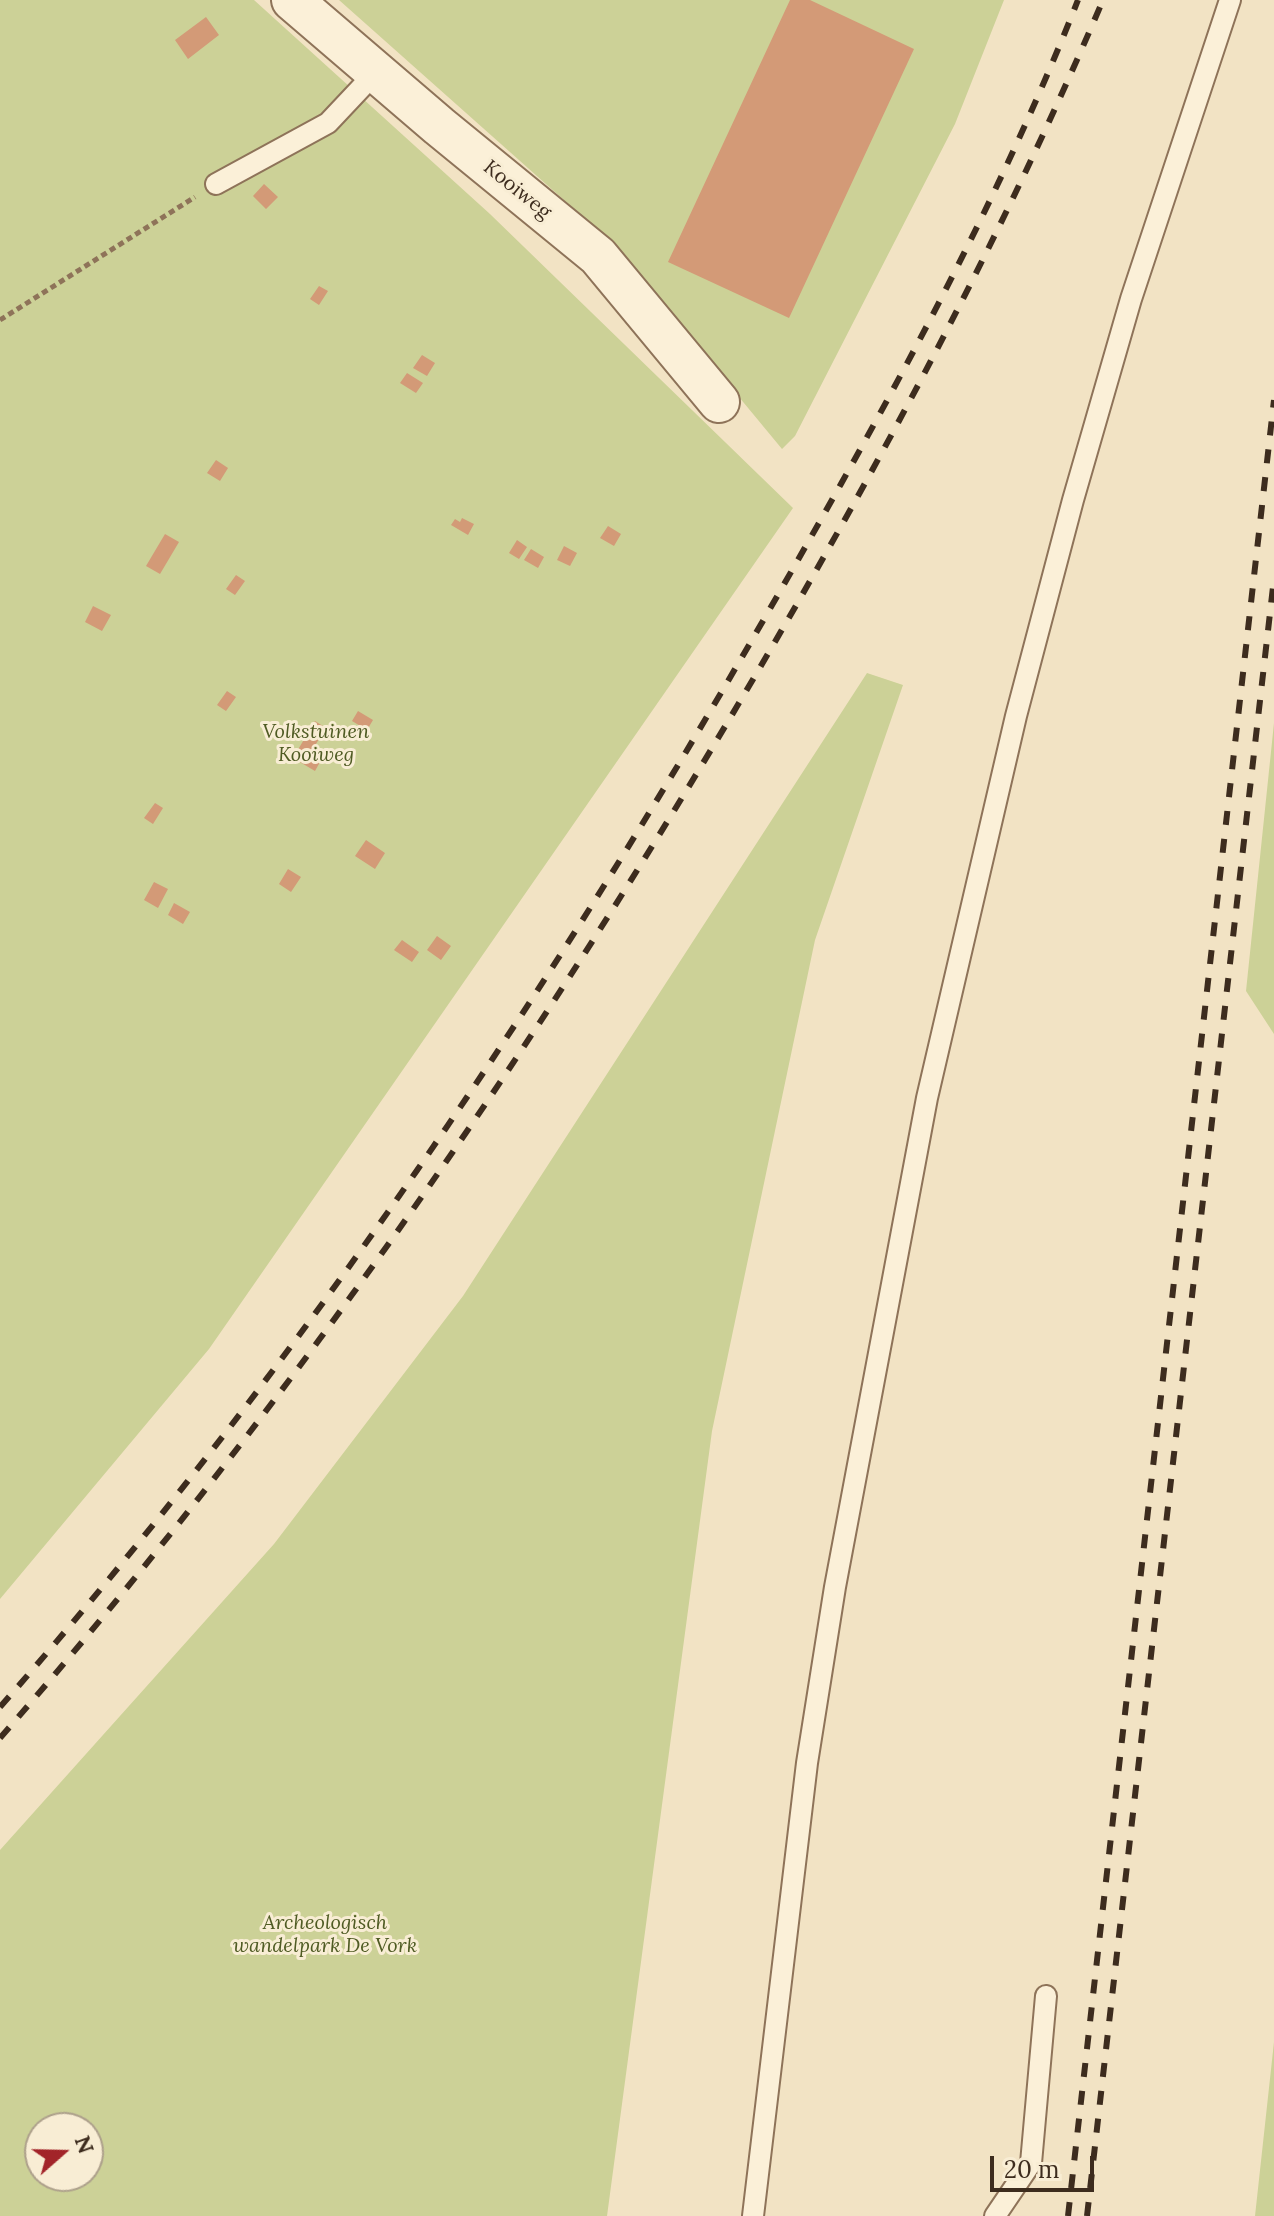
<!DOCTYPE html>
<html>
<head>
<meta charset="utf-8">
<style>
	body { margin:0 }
	#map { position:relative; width:1274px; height:2216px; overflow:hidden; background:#f2e3c4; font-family:Lora,serif }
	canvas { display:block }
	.north { position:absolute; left:24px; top:2112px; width:80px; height:80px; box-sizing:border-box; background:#f8edd4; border:2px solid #ada08b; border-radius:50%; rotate:70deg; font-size:22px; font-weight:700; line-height:32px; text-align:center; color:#3d2c1e }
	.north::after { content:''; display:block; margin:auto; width:28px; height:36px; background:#a22429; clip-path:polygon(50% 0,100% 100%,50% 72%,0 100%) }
	.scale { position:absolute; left:990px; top:2156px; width:104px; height:36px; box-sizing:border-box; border:4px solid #3d2c1e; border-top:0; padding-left:10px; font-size:24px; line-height:28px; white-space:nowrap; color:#3d2c1e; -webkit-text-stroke:6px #f8edd4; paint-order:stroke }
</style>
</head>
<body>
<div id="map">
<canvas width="1274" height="2216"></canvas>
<div class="north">N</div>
<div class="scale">20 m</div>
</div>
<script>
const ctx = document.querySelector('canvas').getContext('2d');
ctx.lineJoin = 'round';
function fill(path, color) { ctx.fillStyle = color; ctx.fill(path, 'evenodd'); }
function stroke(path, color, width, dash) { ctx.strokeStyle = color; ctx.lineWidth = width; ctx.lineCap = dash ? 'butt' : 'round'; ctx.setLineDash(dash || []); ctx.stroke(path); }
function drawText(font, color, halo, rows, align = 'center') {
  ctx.font = font + ' Lora,serif'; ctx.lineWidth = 6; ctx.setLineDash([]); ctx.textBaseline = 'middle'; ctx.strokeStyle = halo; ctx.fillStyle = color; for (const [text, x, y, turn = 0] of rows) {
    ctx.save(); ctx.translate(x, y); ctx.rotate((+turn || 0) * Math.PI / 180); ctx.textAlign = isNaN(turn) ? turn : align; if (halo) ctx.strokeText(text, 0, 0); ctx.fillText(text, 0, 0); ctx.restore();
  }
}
const green = new Path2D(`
	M0,0H254L490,214L793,508L209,1349L0,1599Z
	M339,0H1004L955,124L795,436L782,449L610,241Z
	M867,673L903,685L815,940L712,1431L607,2216H0V1850L274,1544L463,1296ZM88,2128V2176H40V2128Z
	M1274,723V1034L1246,991Z
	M1274,2042V2216H1255Z`);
const building = new Path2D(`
	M790,0H810L914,49L789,318L668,262Z
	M206,17L219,35L188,59L175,40Z
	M264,184L278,197L266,209L253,196Z
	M319,286L328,291L319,305L310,299Z
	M422,355L435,363L427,376L413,368Z
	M407,373L423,383L416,393L400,383Z
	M216,460L228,468L220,481L207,473Z
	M462,518L474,524L468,535L451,525L455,519L460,522Z
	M608,526L621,534L614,546L600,538Z
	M165,534L179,542L160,574L146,566Z
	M517,540L527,547L519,559L509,553Z
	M564,546L577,553L570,566L557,560Z
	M531,549L544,557L538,568L524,560Z
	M236,575L245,581L235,595L226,589Z
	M93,606L111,615L102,631L85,622Z
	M227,691L236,697L226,711L217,705Z
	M358,711L373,720L367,730L352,721Z
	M315,721L326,728L309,755L320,762L315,771L293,758Z
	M155,803L163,808L153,824L144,818Z
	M366,840L385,853L375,869L355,856Z
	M288,869L301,877L291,892L279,884Z
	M154,882L168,889L158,908L144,900Z
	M174,903L190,912L183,924L168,915Z
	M437,936L451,946L441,960L427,950Z
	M402,940L419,952L412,962L394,950Z`);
const path = new Path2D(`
	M0,320L195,197`);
const lane = new Path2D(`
	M216,184L328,123L376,72
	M753,2216L807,1763L835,1587L927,1098L1016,716L1073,500L1131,299L1230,0
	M995,2216L1031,2163L1046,1996`);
const street = new Path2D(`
	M292,0L439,126L598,256L719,402`);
const rail = new Path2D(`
	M0,1707C291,1376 540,1007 760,626C877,423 992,218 1078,0
	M0,1738C290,1406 539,1044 762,664C888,449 1005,230 1103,0
	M1068,2216L1274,400
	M1087,2216L1274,578`);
const streetNames = [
	["Kooiweg",517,190,39]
];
const parkNames = [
	["Volkstuinen",316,732],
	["Kooiweg",316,755],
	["Archeologisch",325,1923],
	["wandelpark De Vork",325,1946]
];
fill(green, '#ccd197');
fill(building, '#d39a77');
stroke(lane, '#8e7359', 24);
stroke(street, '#8e7359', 44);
stroke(path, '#8e7359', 5, [6, 4]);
stroke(lane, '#fbf0d8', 20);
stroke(street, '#fbf0d8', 40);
stroke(rail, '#3d2c1e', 6, [14, 14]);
drawText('20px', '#3d2c1e', '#f8edd4', streetNames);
drawText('italic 20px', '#4f5b23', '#f8edd4', parkNames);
</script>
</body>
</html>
